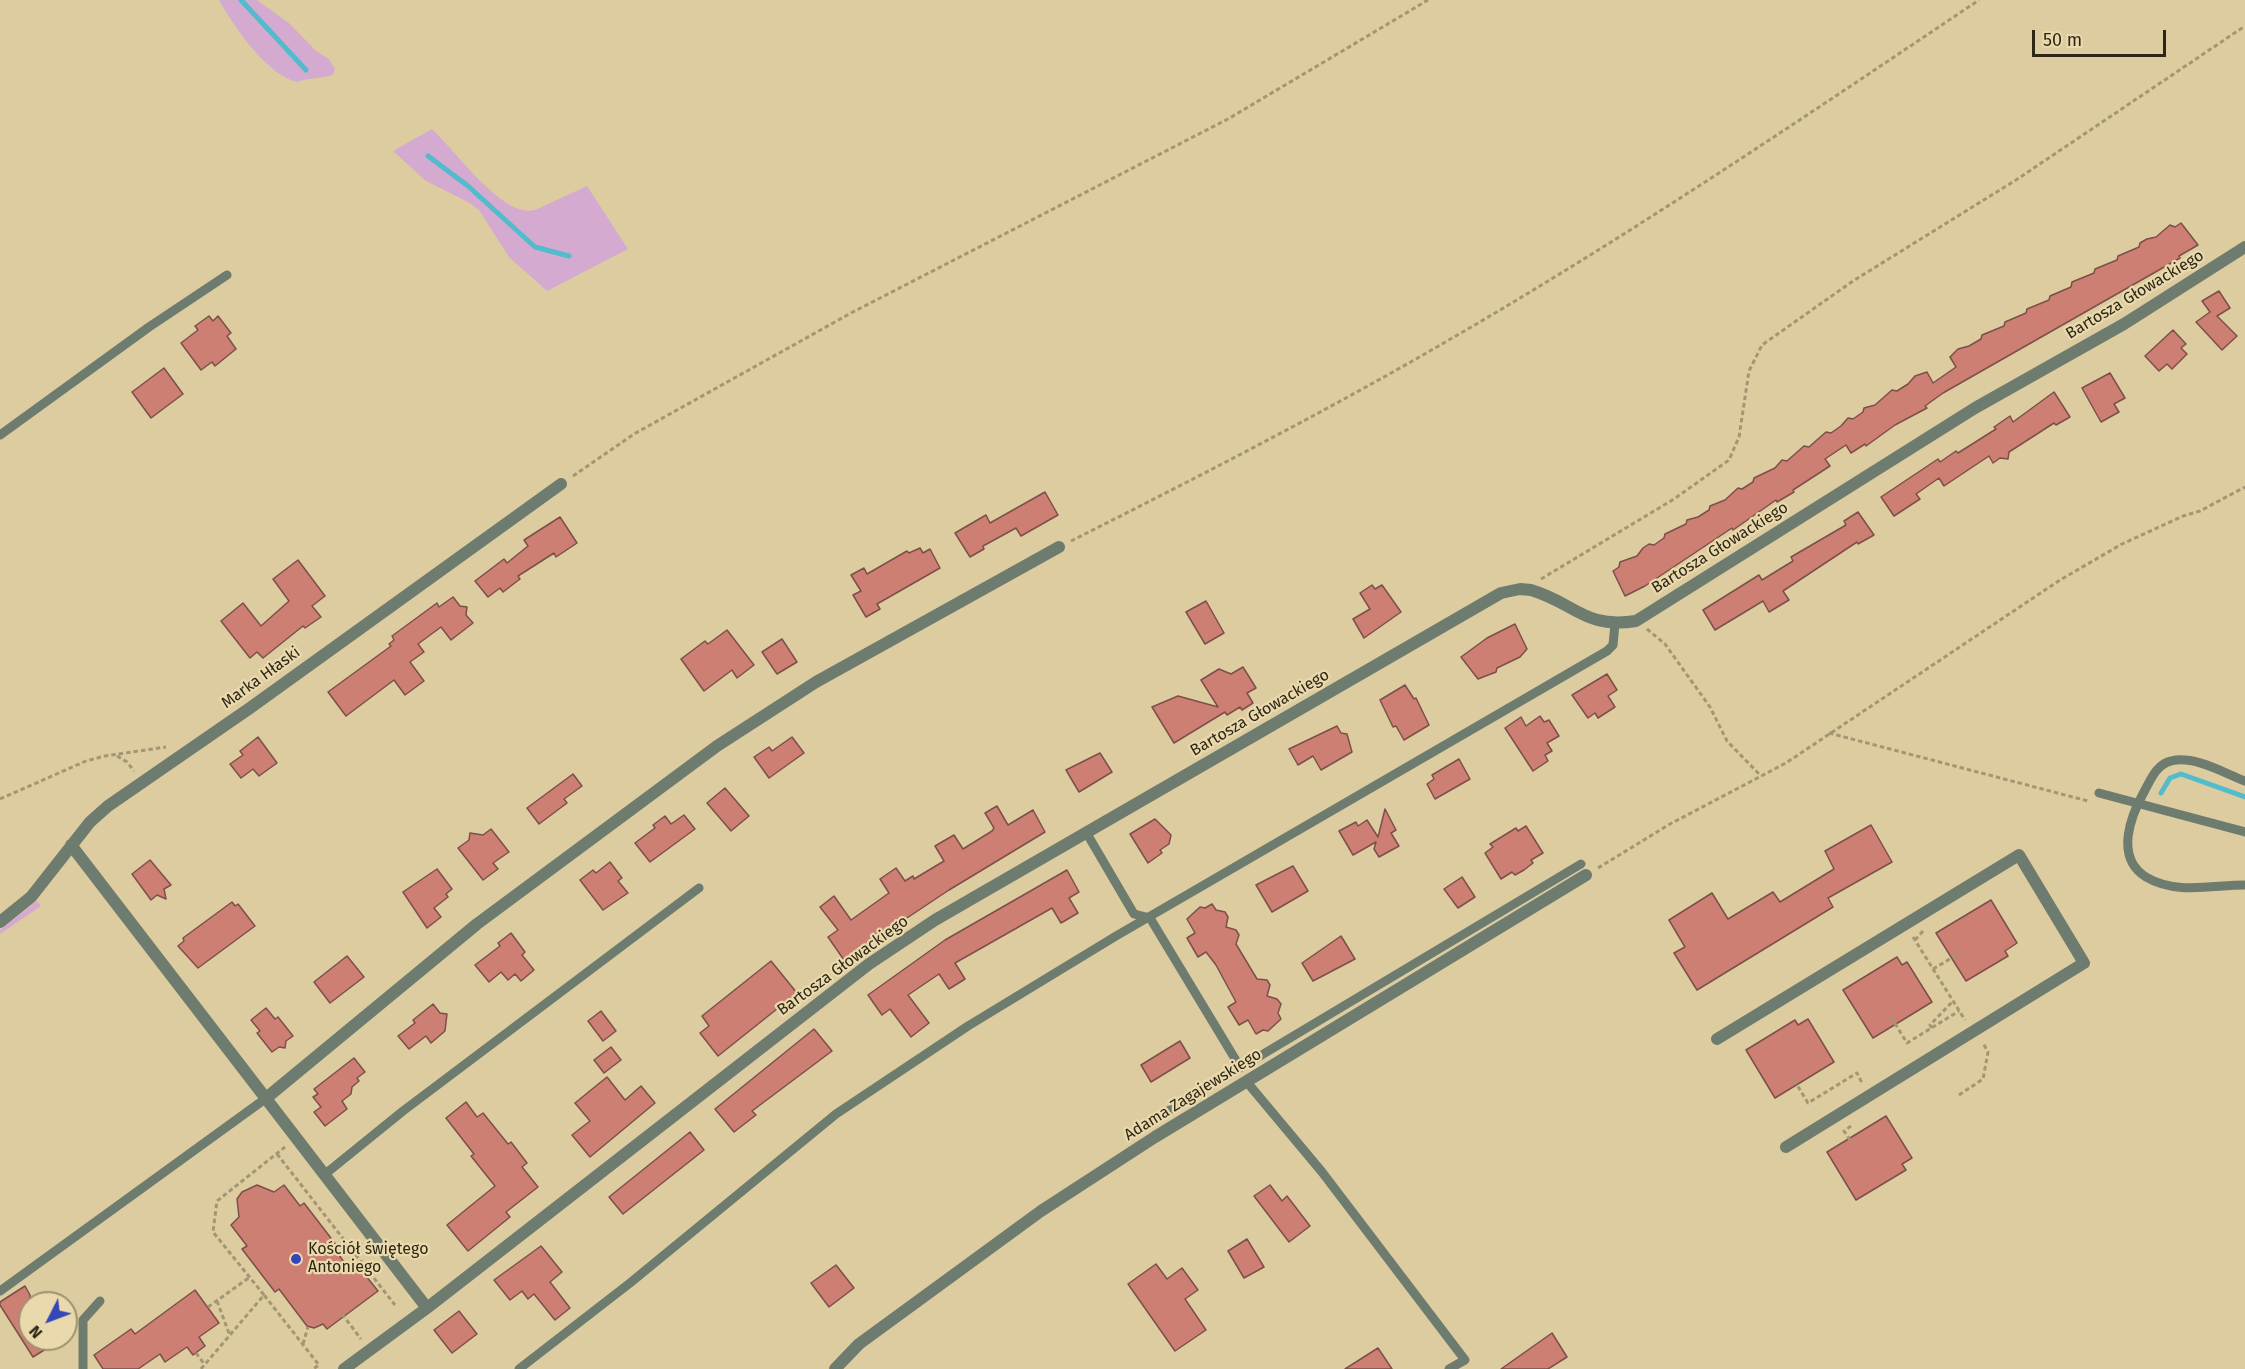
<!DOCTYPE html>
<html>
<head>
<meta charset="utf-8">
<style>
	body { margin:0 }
	#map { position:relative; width:2245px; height:1369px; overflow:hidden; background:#ddcca0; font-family:"Fira Sans",sans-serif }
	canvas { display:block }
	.north { position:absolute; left:18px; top:1291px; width:60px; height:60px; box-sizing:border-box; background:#ead9ad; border:2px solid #9f9271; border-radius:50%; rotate:228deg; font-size:16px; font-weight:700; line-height:24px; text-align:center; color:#2e2716 }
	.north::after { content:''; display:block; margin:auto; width:21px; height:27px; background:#3347b9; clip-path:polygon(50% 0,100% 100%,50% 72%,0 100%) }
	.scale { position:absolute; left:2032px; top:30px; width:134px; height:27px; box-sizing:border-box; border:3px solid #2e2716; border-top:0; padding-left:8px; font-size:18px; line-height:21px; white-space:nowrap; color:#2e2716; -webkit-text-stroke:4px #ead9ad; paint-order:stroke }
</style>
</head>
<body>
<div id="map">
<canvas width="2245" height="1369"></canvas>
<div class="north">N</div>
<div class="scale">50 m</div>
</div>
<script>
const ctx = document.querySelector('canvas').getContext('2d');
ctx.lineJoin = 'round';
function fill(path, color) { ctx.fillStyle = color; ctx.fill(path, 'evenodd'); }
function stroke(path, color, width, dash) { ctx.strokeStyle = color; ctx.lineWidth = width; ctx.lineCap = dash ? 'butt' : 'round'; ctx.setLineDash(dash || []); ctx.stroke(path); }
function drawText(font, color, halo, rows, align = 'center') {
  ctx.font = font + ' "Fira Sans",sans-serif'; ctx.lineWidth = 4.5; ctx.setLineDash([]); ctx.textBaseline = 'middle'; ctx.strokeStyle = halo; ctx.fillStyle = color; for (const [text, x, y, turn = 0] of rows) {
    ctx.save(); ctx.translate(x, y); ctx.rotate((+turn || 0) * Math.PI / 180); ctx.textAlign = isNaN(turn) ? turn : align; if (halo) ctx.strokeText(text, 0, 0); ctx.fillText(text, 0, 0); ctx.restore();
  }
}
const green = new Path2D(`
	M219,0H257L290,24L316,51L329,59L335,69L333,75C320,79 310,77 297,82C267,75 234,27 219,0Z
	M432,129C455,150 503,219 535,210L587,186L628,249L547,291L509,257L479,210L468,202L426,181L393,151Z
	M37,901L41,906L0,934V930Z`);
const stream = new Path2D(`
	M241,0L306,70
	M428,156L468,186L535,247L569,256
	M2161,793L2170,778L2181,774L2245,797`);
const building = new Path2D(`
	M2181,223L2198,245L2179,256L2180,258L1943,393L1925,406L1927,408L1895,425L1866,446L1865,444L1851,453L1846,445L1825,459L1830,466L1793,490L1794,492L1777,502L1776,500L1733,530L1732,528L1645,586L1625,596L1613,571L1619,567L1620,562L1637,556L1643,548L1649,544L1654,545L1664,538L1665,534L1686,524L1687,520L1698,517L1709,510L1710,506L1725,500L1738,488L1742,489L1753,482L1754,478L1775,468L1782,460L1787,461L1804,446L1809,447L1826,432L1831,433L1841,426L1848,418L1853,419L1863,412L1864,408L1875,405L1892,390L1897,391L1908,384L1915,376L1927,372L1933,383L1956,367L1950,357L1958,349L1969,346L1981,339L1982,335L2004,326L2005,322L2026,313L2027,309L2049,300L2050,296L2071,287L2072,282L2094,273L2095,269L2117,260L2118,256L2139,247L2140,243L2147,239L2156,237L2170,225L2175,227Z
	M2219,291L2230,308L2217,316L2237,336L2222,350L2196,322L2210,312L2202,301Z
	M209,316L213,321L218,316L231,333L227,336L236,349L215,366L212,362L201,370L181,343L198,330L195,326Z
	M2173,330L2186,344L2181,348L2187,354L2172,369L2167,364L2159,371L2145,356Z
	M164,368L183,394L151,418L132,392Z
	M2110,373L2125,398L2114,404L2119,412L2101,422L2082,388Z
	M2054,392L2070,417L2056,425L2054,423L2009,452L2008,459L2000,458L1993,463L1989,456L1944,486L1939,478L1916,494L1920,499L1894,516L1881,497L1938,459L1940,462L1956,451L1958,453L1996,429L1994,427L2010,416L2013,422Z
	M1045,492L1058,515L1021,536L1016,528L983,546L984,549L970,557L955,533L986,515L990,523Z
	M1858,512L1874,535L1858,544L1857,542L1783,591L1789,600L1769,612L1763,601L1715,630L1703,610L1759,575L1762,580L1793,561L1791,557L1846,525L1844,521Z
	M560,517L577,543L556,557L554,553L518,576L520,579L503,592L500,588L488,597L475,581L504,559L507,563L528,546L524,540Z
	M920,548L923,553L930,549L940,568L877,604L880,609L866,617L853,595L861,591L851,575L864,568L867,574L907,551L909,553Z
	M298,560L325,596L312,606L321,617L305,628L303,626L263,658L257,652L250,658L221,621L243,603L261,626L289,601L273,579Z
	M1372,585L1375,589L1382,585L1401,612L1364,638L1353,619L1370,609L1360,593Z
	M453,597L460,606L467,607L466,615L473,623L451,640L441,627L418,644L424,652L410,662L424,681L405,695L394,680L346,716L328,692L391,646L389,644L394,640L392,636L437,603L439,607Z
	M1206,601L1224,633L1205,644L1186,612Z
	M1515,624L1527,649L1520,657L1497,668L1496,672L1478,679L1461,657L1487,638Z
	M727,630L754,665L737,678L732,670L704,691L681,659L705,641L708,644Z
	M782,639L797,662L777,674L762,652Z
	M1243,667L1256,688L1247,693L1253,703L1242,710L1240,707L1227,715L1225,712L1174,743L1152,707L1178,696L1218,707L1201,680L1219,669L1231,674Z
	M1607,674L1617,690L1608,696L1615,707L1598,718L1595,713L1588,718L1572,695Z
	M1405,685L1414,699L1416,698L1429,725L1404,740L1396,726L1393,727L1380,700Z
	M1540,716L1544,722L1549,720L1559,736L1547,743L1552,751L1545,755L1548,761L1533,771L1505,728L1521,717L1526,726Z
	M1337,726L1341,733L1347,734L1352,752L1321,770L1313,756L1298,765L1289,749Z
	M258,737L277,763L259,776L253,769L241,778L230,764L243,755L240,751Z
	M792,737L804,753L769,778L754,757L769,747L772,751Z
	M1100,753L1112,772L1079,792L1066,770Z
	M1459,759L1470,779L1435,799L1427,784L1434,779L1432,775Z
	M573,774L582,786L564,799L567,803L539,824L527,808Z
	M725,788L749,816L731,831L707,803Z
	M997,806L1008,825L1033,810L1045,832L949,890L844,960L828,937L838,930L820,907L834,896L851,920L889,893L880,879L896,868L905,881L913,876L914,879L944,861L935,846L954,835L963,849L992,831L994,828L985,813Z
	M1385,809L1396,830L1391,833L1399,846L1379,857L1374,849L1376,842L1353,855L1339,831L1356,822L1358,826L1367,820L1378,837Z
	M684,815L695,829L650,862L635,843L655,828L653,825L665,816L671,824Z
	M1155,819L1171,835L1169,844L1160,850L1162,853L1148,863L1130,834Z
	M1871,825L1892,862L1828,898L1833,907L1697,990L1674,953L1685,947L1669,920L1712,893L1728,919L1773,892L1780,902L1834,869L1825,851Z
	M1526,826L1543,853L1531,860L1533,863L1524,870L1515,875L1512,872L1501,879L1485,853L1493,847L1490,844L1516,828L1518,831Z
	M491,829L509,852L493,863L498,869L483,880L458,848L469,840L470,833L483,835Z
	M150,860L171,885L164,889L166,899L157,895L151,900L132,874Z
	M610,862L622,878L618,881L628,893L603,910L580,880L593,870L596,873Z
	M1293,866L1308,891L1272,912L1256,885Z
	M437,869L452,889L446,894L448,897L434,908L441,917L427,928L403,892Z
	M1067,870L1079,892L1069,898L1078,913L1061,923L1052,908L955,963L965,979L949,989L939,974L908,995L929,1023L911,1037L890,1009L882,1015L868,995L945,940Z
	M1462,877L1475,897L1458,908L1444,889Z
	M1991,900L2017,943L2005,951L2008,956L1966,981L1936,933Z
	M232,902L235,906L238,904L255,926L198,968L178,946L184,941L183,938Z
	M1212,904L1216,910L1225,912L1228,917L1226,927L1236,930L1239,935L1236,944L1257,979L1267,980L1270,985L1267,996L1277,999L1281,1004L1278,1013L1281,1019L1268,1031L1263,1030L1256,1034L1248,1020L1239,1025L1228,1007L1236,1002L1216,965L1206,952L1198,957L1187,938L1195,933L1187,919L1200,907L1205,908Z
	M511,933L525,952L522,955L534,970L521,981L515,974L508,980L501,972L489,982L475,965L500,946L498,943Z
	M1341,936L1355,959L1313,981L1302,963Z
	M347,956L364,977L330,1003L314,982Z
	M1897,957L1902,965L1907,962L1932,1002L1873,1038L1843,990Z
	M771,961L797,993L718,1056L700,1033L709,1026L702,1016Z
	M433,1004L440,1013L447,1014L445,1031L431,1043L426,1036L409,1049L398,1036L415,1023L413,1020Z
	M266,1008L275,1019L278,1017L293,1036L286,1041L285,1048L279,1047L272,1052L257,1033L260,1031L251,1020Z
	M601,1011L616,1031L603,1041L588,1021Z
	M1808,1019L1834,1062L1775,1098L1746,1050L1795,1020L1798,1025Z
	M814,1029L832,1051L752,1111L756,1115L734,1132L715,1109Z
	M1180,1041L1190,1058L1151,1082L1141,1065Z
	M611,1047L621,1060L604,1073L594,1060Z
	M354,1058L365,1072L357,1078L359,1081L352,1087L351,1094L342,1101L347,1109L325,1126L314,1112L321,1107L313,1097L318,1094L314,1089Z
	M607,1077L625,1100L641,1086L655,1103L590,1157L572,1135L590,1121L575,1103Z
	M466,1102L477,1117L483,1113L508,1144L511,1142L527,1163L522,1167L538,1187L506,1212L510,1217L468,1251L447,1225L495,1186L471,1156L474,1154L446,1118Z
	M1886,1116L1912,1158L1902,1164L1906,1170L1856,1200L1827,1152Z
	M690,1132L704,1150L623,1214L609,1197Z
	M257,1185L274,1192L284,1185L300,1206L304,1203L337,1246L334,1248L349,1269L362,1271L378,1291L327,1329L323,1324L314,1328L307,1326L279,1289L275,1292L242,1249L247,1246L231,1225L239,1217L237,1199L242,1192Z
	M1270,1185L1282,1201L1287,1196L1310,1226L1289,1242L1254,1196Z
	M1247,1239L1264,1267L1244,1278L1228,1251Z
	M541,1246L562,1272L550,1282L570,1308L555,1320L534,1294L528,1299L522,1291L510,1300L494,1280Z
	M1156,1264L1167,1279L1182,1268L1198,1290L1185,1299L1206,1330L1175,1351L1128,1284Z
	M836,1265L854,1288L829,1307L811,1283Z
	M25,1286L30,1295V1339H62L33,1357L0,1305V1302Z
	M195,1290L219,1323L199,1337L205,1346L193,1355L187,1347L165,1362L160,1354L138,1369H103L94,1355L131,1329L135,1334Z
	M459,1311L477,1334L452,1353L434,1330Z
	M1552,1333L1567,1357L1548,1369H1501Z
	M1378,1348L1392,1369H1345Z`);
const path = new Path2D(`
	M573,476L634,434L851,313L1228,119L1428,0
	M1071,541C1196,478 1321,414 1442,344C1626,238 1803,118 1979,0
	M1541,579L1674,499L1729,460L1739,437L1749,371L1762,345L1853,281L2016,180L2245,26
	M1647,629L1665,644L1710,707L1727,741L1761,776
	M1829,733L2088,801
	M117,756L127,762L134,771
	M0,799L86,761L105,756L166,747
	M1598,868L1670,824L1786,763L2060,580L2122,544L2183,516L2200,511L2245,487
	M1913,937L1965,1020
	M1915,940L1923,931
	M1933,969L1960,953
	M1891,1017L1907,1043L1959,1011
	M1932,1028L1930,1025L1953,1001
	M1794,1080L1808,1103L1857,1073L1862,1083
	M1959,1095L1983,1079L1988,1052L1983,1043
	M1851,1126L1844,1131L1852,1143
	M277,1154L395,1305
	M264,1295L213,1232L217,1201L285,1147
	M217,1301L230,1336
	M208,1307L250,1277
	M342,1314L361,1339
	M303,1344L308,1327
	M196,1353L205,1365
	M201,1369L264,1295L319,1365L313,1369`);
const service = new Path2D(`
	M0,435L149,327L227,275
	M2245,781C2224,773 2194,755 2171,761C2157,764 2151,779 2145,790C2131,815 2114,857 2146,877C2176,895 2213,885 2245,885
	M2099,793L2245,832
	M1086,832L1134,914L1150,918L1240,1067
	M1246,1081L1322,1172L1465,1360L1449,1369
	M1158,1117L1581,864
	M324,1175L403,1111L699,888
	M0,1291L265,1099
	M83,1369V1320L100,1301
	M519,1369L630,1283L836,1114L968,1026L1116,936L1607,651L1613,645L1615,624`);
const minor = new Path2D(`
	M71,845L427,1308
	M0,922L31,897L90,822L108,806L250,708L561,484
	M1717,1039L2019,855L2084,963L1786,1147
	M265,1099L477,924L717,746L816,682L1059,547
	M344,1369L427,1308L869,964L935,920L1501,593L1520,589L1531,590C1575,603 1584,629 1636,621L1975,408L2124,324L2245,247
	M835,1369L859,1344L1041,1211L1155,1137L1586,875`);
const markers = [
	[296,1259,6,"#3347b9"]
];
const streetNames = [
	["Bartosza Głowackiego",2135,295,-31],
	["Bartosza Głowackiego",1720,548,-32],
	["Marka Hłaski",261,678,-36],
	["Bartosza Głowackiego",1260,713,-30],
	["Bartosza Głowackiego",843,966,-36],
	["Adama Zagajewskiego",1193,1095,-32]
];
const poiNames = [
	["Kościół świętego",308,1250],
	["Antoniego",308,1268]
];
fill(green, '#d4aad0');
stroke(stream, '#52bbcc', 5);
fill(building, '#cd7f73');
stroke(building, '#7c5049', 1.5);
stroke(path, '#a49673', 3, [4.5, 3]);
stroke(service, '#6d7c6f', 9);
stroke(minor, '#6d7c6f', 12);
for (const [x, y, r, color] of markers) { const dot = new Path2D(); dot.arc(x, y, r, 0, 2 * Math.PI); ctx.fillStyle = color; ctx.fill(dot); stroke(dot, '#ead9ad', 2); }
drawText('16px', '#2e2716', '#ead9ad', streetNames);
drawText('16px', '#2e2716', '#ead9ad', poiNames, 'left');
</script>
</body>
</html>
